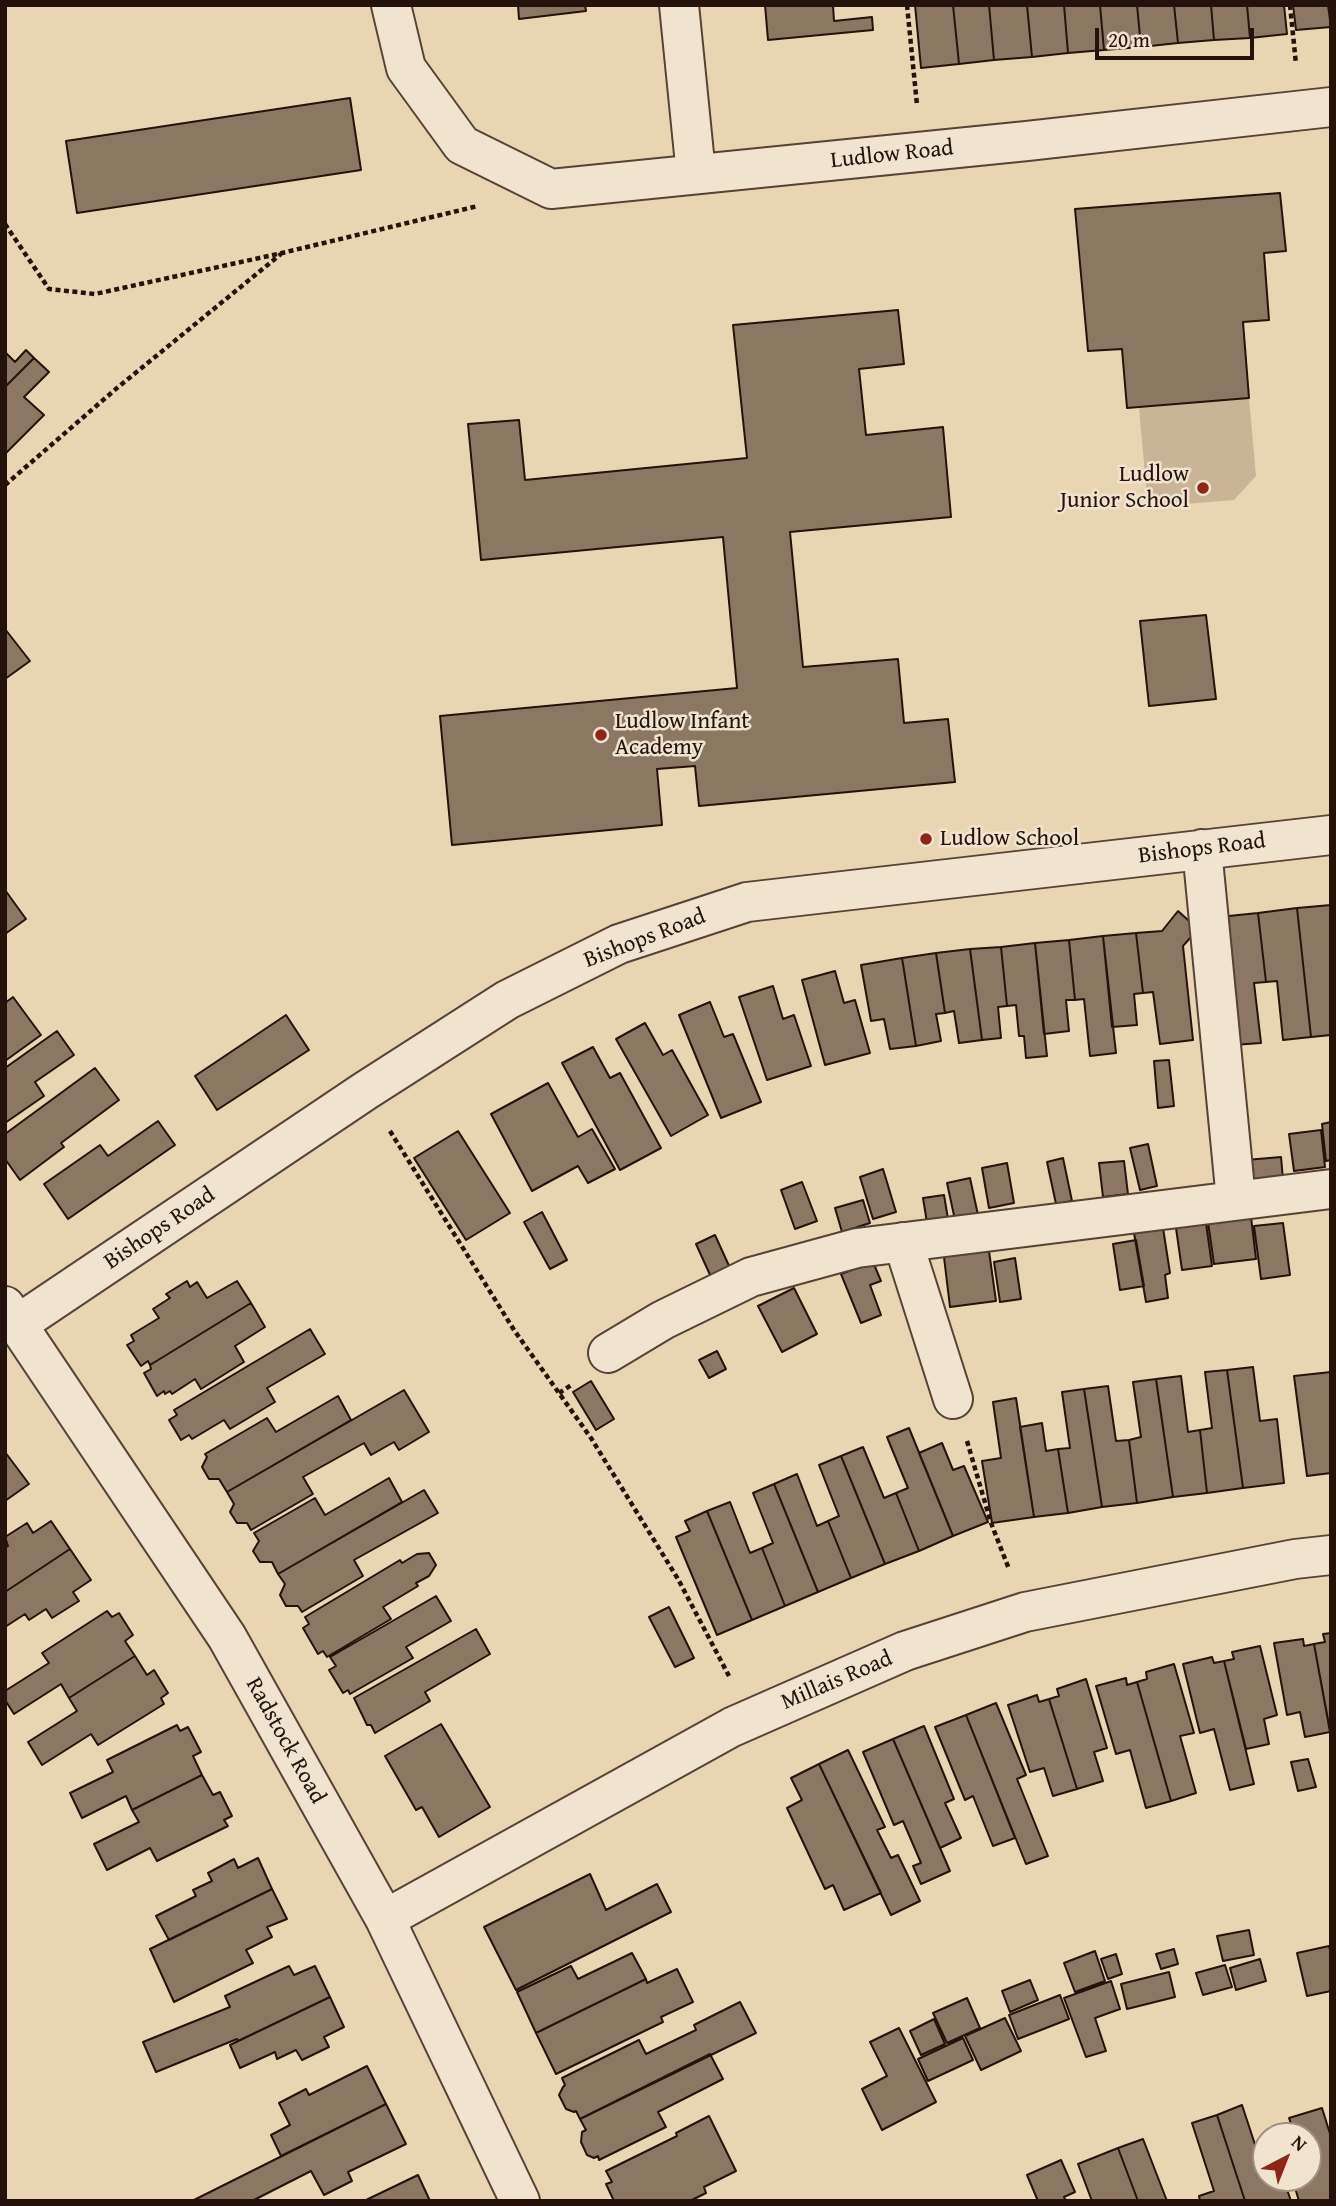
<!DOCTYPE html>
<html>
<head>
<meta charset="utf-8">
<style>
	body { margin:0 }
	#map { position:relative; width:1336px; height:2206px; overflow:hidden; background:#ead5b3; font-family:"Gentium Book Plus",serif }
	canvas { display:block }
	.frame { position:absolute; inset:0; border:7px solid #25120b; pointer-events:none }
	.north { position:absolute; left:1252px; top:2122px; width:70px; height:70px; box-sizing:border-box; background:#f1e4ce; border:2px solid #9f9080; border-radius:50%; rotate:42deg; font-size:19px; font-weight:700; line-height:28px; text-align:center; color:#25120b }
	.north::after { content:''; display:block; margin:auto; width:24px; height:32px; background:#8f2418; clip-path:polygon(50% 0,100% 100%,50% 72%,0 100%) }
	.scale { position:absolute; left:1095px; top:28px; width:159px; height:32px; box-sizing:border-box; border:4px solid #25120b; border-top:0; padding-left:9px; font-size:21px; line-height:24px; white-space:nowrap; color:#25120b; -webkit-text-stroke:5px #f1e4ce; paint-order:stroke }
</style>
</head>
<body>
<div id="map">
<canvas width="1336" height="2206"></canvas>
<div class="frame"></div>
<div class="north">N</div>
<div class="scale">20 m</div>
</div>
<script>
const ctx = document.querySelector('canvas').getContext('2d');
ctx.lineJoin = 'round';
function fill(path, color) { ctx.fillStyle = color; ctx.fill(path, 'evenodd'); }
function stroke(path, color, width, dash) { ctx.strokeStyle = color; ctx.lineWidth = width; ctx.lineCap = dash ? 'butt' : 'round'; ctx.setLineDash(dash || []); ctx.stroke(path); }
function drawText(font, color, halo, rows, align = 'center') {
  ctx.font = font + ' "Gentium Book Plus",serif'; ctx.lineWidth = 5; ctx.setLineDash([]); ctx.textBaseline = 'middle'; ctx.strokeStyle = halo; ctx.fillStyle = color; for (const [text, x, y, turn = 0] of rows) {
    ctx.save(); ctx.translate(x, y); ctx.rotate((+turn || 0) * Math.PI / 180); ctx.textAlign = isNaN(turn) ? turn : align; if (halo) ctx.strokeText(text, 0, 0); ctx.fillText(text, 0, 0); ctx.restore();
  }
}
const green = new Path2D(`
	M1249,398L1256,476L1234,500L1148,507L1139,408Z`);
const building = new Path2D(`
	M518,5H585L586,11L519,19Z
	M765,5H833L834,21L872,17L873,30L768,40Z
	M915,5H953L959,64L921,68Z
	M953,5H989L994,60L959,64Z
	M989,5H1027L1032,57L994,60Z
	M1027,5H1064L1068,53L1032,57Z
	M1064,5H1100L1104,50L1068,53Z
	M1100,5H1137L1141,47L1104,50Z
	M1137,5H1174L1178,43L1141,47Z
	M1174,5H1211L1214,40L1178,43Z
	M1211,5H1247L1250,38L1214,40Z
	M1247,5H1284L1287,34L1250,38Z
	M1293,5H1328L1331,27L1296,30Z
	M350,98L361,170L77,213L66,141Z
	M1280,193L1286,251L1264,253L1269,320L1243,322L1249,398L1127,408L1122,349L1088,351L1075,209Z
	M898,310L904,364L859,369L866,435L943,427L951,517L790,532L803,667L898,659L904,723L948,719L955,782L699,806L695,766L657,769L662,825L452,845L440,716L737,688L723,537L481,560L468,424L519,420L525,480L747,458L733,325Z
	M26,350L34,358L5,387V352L15,362Z
	M34,358L49,372L24,397L44,415L5,454V387Z
	M1206,615L1216,699L1149,706L1140,621Z
	M5,629L30,661L5,679Z
	M5,890L26,919L5,934Z
	M1331,905V1035L1311,1037L1297,908Z
	M1297,908L1311,1037L1283,1040L1277,981L1266,982L1258,913Z
	M1178,911L1198,929L1183,946L1193,1040L1160,1044L1153,992L1143,993L1136,933L1162,931Z
	M1258,913L1266,982L1254,983L1261,1043L1233,1045L1219,917Z
	M1136,933L1143,993L1134,994L1137,1025L1112,1027L1103,936Z
	M1103,936L1116,1053L1090,1056L1084,999L1075,1000L1069,940Z
	M1069,940L1075,1000H1066L1069,1031L1044,1034L1035,943Z
	M1035,943L1047,1056L1026,1058L1024,1036H1019L1016,1005L1007,1006L1001,947Z
	M1001,947L1007,1006L998,1007L1001,1038L982,1040L970,949Z
	M970,949L982,1040L959,1043L954,1011L945,1013L936,953Z
	M936,953L945,1013L936,1014L941,1041L916,1046L902,958Z
	M902,958L916,1046L890,1049L884,1019L871,1021L861,965Z
	M835,971L844,1003L855,1000L870,1053L825,1065L802,980Z
	M773,986L783,1019L794,1015L811,1066L767,1080L739,997Z
	M13,997L41,1035L5,1061V1003Z
	M710,1002L724,1037L733,1034L761,1102L721,1118L679,1015Z
	M286,1015L309,1050L217,1110L195,1076Z
	M645,1023L663,1055L672,1050L708,1115L671,1136L616,1039Z
	M57,1031L74,1055L35,1082L44,1096L5,1123V1068Z
	M593,1047L610,1078L620,1073L661,1148L620,1170L562,1063Z
	M1169,1060L1174,1106L1158,1108L1154,1061Z
	M95,1068L119,1100L61,1143L64,1147L20,1180L5,1159V1134Z
	M548,1083L578,1137L592,1129L615,1169L588,1183L578,1166L532,1191L491,1114Z
	M158,1121L175,1145L68,1219L44,1184L100,1145L108,1156Z
	M1331,1122V1160L1326,1161L1322,1124Z
	M1321,1130L1325,1167L1294,1171L1289,1134Z
	M458,1131L510,1213L466,1240L414,1158Z
	M1148,1144L1157,1186L1140,1190L1130,1148Z
	M1281,1157L1283,1179L1249,1182L1246,1160Z
	M1063,1158L1072,1201L1056,1204L1047,1162Z
	M1124,1161L1128,1194L1103,1197L1099,1163Z
	M1007,1163L1014,1203L989,1208L982,1168Z
	M883,1169L896,1212L873,1219L860,1177Z
	M970,1178L978,1215L955,1220L947,1183Z
	M802,1182L817,1221L795,1229L781,1190Z
	M944,1195L949,1225L928,1229L923,1198Z
	M863,1200L870,1223L842,1232L835,1208Z
	M542,1212L567,1260L550,1269L524,1222Z
	M1251,1217L1256,1259L1214,1264L1208,1222Z
	M1206,1223L1212,1266L1182,1270L1176,1228Z
	M1283,1223L1290,1275L1261,1279L1254,1226Z
	M1163,1228L1170,1273L1165,1275L1168,1298L1146,1302L1134,1233Z
	M715,1235L730,1268L711,1277L696,1244Z
	M1136,1240L1144,1286L1120,1290L1113,1244Z
	M988,1244L996,1301L950,1307L943,1249Z
	M1015,1258L1021,1299L1000,1302L994,1262Z
	M873,1262L881,1281L870,1285L881,1315L861,1323L841,1274Z
	M187,1281L190,1287L197,1282L207,1298L237,1281L251,1303L150,1365L148,1361L141,1366L127,1345L134,1341L131,1335L159,1318L153,1309L170,1298L166,1294Z
	M794,1288L817,1334L782,1352L758,1306Z
	M251,1303L265,1327L235,1346L244,1362L201,1389L195,1379L172,1394L170,1391L165,1394L164,1391L157,1396L144,1373L151,1369L150,1365Z
	M310,1329L325,1354L267,1388L275,1402L230,1429L224,1420L192,1439L189,1435L181,1440L169,1420L177,1415L174,1410Z
	M717,1351L726,1369L709,1378L699,1360Z
	M1253,1367L1260,1421L1277,1419L1284,1483L1243,1488L1227,1370Z
	M1227,1370L1243,1488L1207,1493L1200,1430L1212,1428L1205,1372Z
	M1331,1372V1473L1307,1476L1294,1376Z
	M1181,1376L1188,1432L1200,1430L1207,1493L1173,1497L1156,1379Z
	M1156,1379L1173,1497L1137,1503L1129,1440L1141,1437L1133,1382Z
	M591,1381L614,1419L596,1430L573,1392Z
	M1108,1386L1116,1441L1129,1440L1137,1503L1102,1507L1084,1389Z
	M1084,1389L1102,1507L1068,1513L1058,1449L1070,1448L1062,1392Z
	M404,1390L429,1432L399,1450L394,1442L371,1455L364,1443L303,1477L313,1494L251,1530L247,1523H237L230,1512L234,1504L227,1492Z
	M338,1396L351,1420L227,1492L219,1479H209L202,1467L207,1457L205,1454L267,1418L276,1432Z
	M1016,1398L1034,1517L992,1523L982,1461L1001,1458L993,1402Z
	M1042,1423L1046,1451L1058,1449L1068,1513L1034,1517L1020,1427Z
	M909,1428L953,1536L919,1551L896,1493L908,1488L887,1437Z
	M942,1443L953,1470L964,1466L988,1522L953,1536L919,1453Z
	M863,1447L884,1498L896,1493L919,1551L885,1564L841,1456Z
	M5,1452L29,1484L5,1501Z
	M841,1456L885,1564L851,1578L828,1521L839,1516L819,1465Z
	M797,1474L817,1526L828,1521L851,1578L818,1592L774,1484Z
	M389,1478L402,1502L278,1574L272,1562H260L253,1551L259,1541L254,1533L315,1498L325,1515Z
	M774,1484L818,1592L785,1606L762,1548L773,1543L753,1493Z
	M424,1490L438,1513L354,1560L363,1576L302,1612L298,1606H286L280,1595L285,1584L278,1574Z
	M730,1502L750,1553L762,1548L785,1606L752,1620L707,1511Z
	M707,1511L752,1620L717,1635L676,1537L690,1531L685,1521Z
	M51,1521L70,1549L5,1592V1548L8,1546L5,1537L27,1523L33,1533Z
	M70,1549L91,1580L73,1592L79,1601L52,1618L46,1609L29,1620L25,1614L5,1627V1592Z
	M429,1553L436,1565L429,1576L416,1583L418,1586L383,1607L391,1619L327,1657L323,1651L318,1654L303,1628L309,1624L305,1617L400,1560L402,1563L417,1554Z
	M436,1596L451,1621L406,1647L413,1658L350,1694L348,1690L343,1693L329,1670L336,1666L330,1657Z
	M669,1607L694,1658L675,1667L649,1617Z
	M107,1611L112,1617L119,1613L133,1635L125,1641L135,1656L69,1698L61,1684L14,1714L5,1700V1691L49,1663L42,1653Z
	M476,1629L490,1654L425,1692L430,1701L375,1733L371,1725H367L354,1698Z
	M1331,1633V1736L1314,1644L1325,1642L1323,1634Z
	M1303,1639L1304,1646L1314,1644L1330,1732L1305,1737L1300,1712L1287,1715L1274,1643Z
	M1260,1646L1277,1715L1264,1719L1269,1744L1246,1749L1224,1661L1234,1659L1232,1652Z
	M135,1656L147,1675L154,1670L168,1693L161,1698L164,1704L98,1745L91,1734L42,1765L28,1742L77,1711L69,1698Z
	M1212,1657L1214,1663L1224,1661L1254,1784L1230,1790L1214,1729L1200,1733L1183,1664Z
	M1174,1664L1194,1733L1180,1736L1196,1793L1171,1801L1137,1682L1147,1679L1146,1672Z
	M1126,1678L1127,1685L1137,1682L1171,1801L1146,1808L1130,1750L1116,1754L1096,1686Z
	M1086,1679L1107,1748L1094,1752L1103,1781L1077,1789L1049,1699L1059,1696L1057,1689Z
	M1037,1695L1039,1702L1049,1699L1077,1789L1053,1796L1044,1768L1030,1772L1008,1705Z
	M996,1703L1026,1775L1017,1779L1048,1856L1026,1864L966,1715Z
	M966,1715L1015,1838L993,1846L973,1796L965,1800L935,1727Z
	M441,1724L490,1807L439,1837L422,1807L416,1810L385,1756Z
	M177,1725L180,1731L188,1727L201,1752L193,1756L202,1775L132,1810L126,1796L82,1818L70,1793L113,1772L107,1760Z
	M924,1726L954,1799L945,1803L961,1838L940,1848L893,1739Z
	M893,1739L950,1871L921,1884L913,1866L921,1863L903,1821L894,1825L863,1752Z
	M848,1750L885,1827L877,1830L891,1858L898,1855L920,1901L891,1915L819,1764Z
	M1308,1759L1316,1787L1298,1791L1291,1762Z
	M819,1764L881,1893L844,1910L833,1885L825,1889L787,1808L802,1800L791,1778Z
	M202,1775L213,1795L220,1792L232,1816L224,1820L228,1826L157,1861L150,1848L107,1870L94,1844L139,1822L132,1810Z
	M258,1858L272,1889L169,1940L156,1916L196,1896L193,1890L212,1881L208,1873L234,1859L238,1868Z
	M590,1874L606,1910L657,1884L671,1912L516,1990L484,1927Z
	M272,1889L287,1919L267,1927L272,1937L246,1950L253,1963L174,2002L150,1949Z
	M1249,1930L1254,1955L1223,1961L1217,1936Z
	M1329,1946L1331,1954V1991L1307,1996L1297,1953Z
	M1174,1949L1178,1964L1161,1969L1156,1954Z
	M1095,1951L1105,1981L1075,1992L1064,1963Z
	M632,1953L646,1979L536,2033L517,1992L571,1966L578,1979Z
	M1116,1954L1122,1974L1108,1979L1101,1959Z
	M1260,1959L1266,1981L1236,1990L1230,1968Z
	M1225,1965L1232,1987L1203,1995L1196,1973Z
	M289,1966L294,1975L315,1966L330,1997L238,2041L237,2039L156,2072L143,2042L230,2007L225,1996Z
	M677,1969L693,2002L661,2017L663,2022L556,2074L536,2033L646,1979L647,1983Z
	M1169,1972L1175,1997L1127,2009L1121,1984Z
	M1030,1980L1038,2000L1010,2012L1002,1991Z
	M1111,1981L1120,2009L1095,2018L1106,2051L1086,2057L1064,1998Z
	M1060,1995L1069,2019L1018,2039L1009,2015Z
	M330,1997L344,2027L324,2037L329,2047L302,2060L296,2050L277,2059L275,2052L240,2068L230,2045Z
	M967,1998L980,2028L947,2043L933,2013Z
	M740,2002L756,2033L580,2119L576,2111L574,2112L566,2109L559,2095L563,2087L565,2085L562,2078L639,2040L646,2054L696,2030L694,2025Z
	M1005,2018L1021,2051L981,2070L965,2036Z
	M934,2019L945,2044L921,2055L910,2031Z
	M899,2028L936,2102L882,2130L862,2089L887,2076L870,2042Z
	M963,2038L973,2060L928,2081L918,2059Z
	M710,2054L723,2079L658,2112L666,2127L599,2160L598,2156L594,2158L587,2155L581,2142L582,2132L586,2130L580,2119Z
	M367,2066L386,2104L281,2156L271,2135L290,2125L279,2103L306,2089L309,2095Z
	M386,2104L406,2144L348,2172L352,2181L324,2195L311,2171L252,2201H192Z
	M1242,2105L1266,2178H1283L1291,2201H1245L1217,2115Z
	M1322,2108L1331,2137V2201H1299L1292,2178H1308V2136H1295L1289,2118Z
	M1217,2115L1245,2201H1200L1199,2196L1214,2191L1192,2123Z
	M709,2116L736,2171L704,2187L706,2193L690,2201H614L606,2184L612,2182L606,2171L677,2136L676,2133Z
	M1143,2139L1167,2201H1138L1118,2148Z
	M1118,2148L1138,2201H1092L1078,2164Z
	M1061,2160L1075,2192L1064,2197L1066,2201H1038L1027,2175Z
	M418,2175L430,2201H364Z`);
const path = new Path2D(`
	M907,5L917,105
	M1290,5L1296,64
	M5,224L49,289L95,294L282,253L478,206
	M5,485L117,388L281,254
	M390,1131L514,1330L591,1438L678,1579L729,1676
	M559,1393L573,1384
	M967,1441L991,1523L1009,1569`);
const minor = new Path2D(`
	M391,5L406,68L462,145L551,189L1027,141L1331,107
	M679,5L696,174
	M1202,849L1236,1200
	M903,1242L953,1399
	M5,1306L227,1637L385,1919L520,2201
	M18,1324L365,1091L507,1000L619,944L747,902L1331,835
	M608,1353L663,1320L751,1277L857,1248L1331,1189
	M385,1919L732,1727L905,1651L1025,1612L1295,1559L1331,1555`);
const markers = [
	[1203,488,7,"#8f2418"],
	[601,735,7,"#8f2418"],
	[926,839,7,"#8f2418"]
];
const streetNames = [
	["Ludlow Road",892,155,-6],
	["Bishops Road",1202,849,-7],
	["Bishops Road",645,939,-21],
	["Bishops Road",160,1229,-34],
	["Millais Road",837,1681,-23],
	["Radstock Road",285,1741,61]
];
const poiNames = [
	["Ludlow",1189,475,"right"],
	["Junior School",1189,501,"right"],
	["Ludlow Infant",615,722],
	["Academy",615,748],
	["Ludlow School",940,839]
];
fill(green, '#c9b496');
fill(building, '#8b7762');
stroke(building, '#25120b', 2);
stroke(minor, '#564335', 42);
stroke(path, '#25120b', 4.5, [5, 3.5]);
stroke(minor, '#f1e4ce', 38);
for (const [x, y, r, color] of markers) { const dot = new Path2D(); dot.arc(x, y, r, 0, 2 * Math.PI); ctx.fillStyle = color; ctx.fill(dot); stroke(dot, '#f1e4ce', 2.5); }
drawText('23px', '#25120b', '#f1e4ce', streetNames);
drawText('23px', '#25120b', '#f1e4ce', poiNames, 'left');
</script>
</body>
</html>
